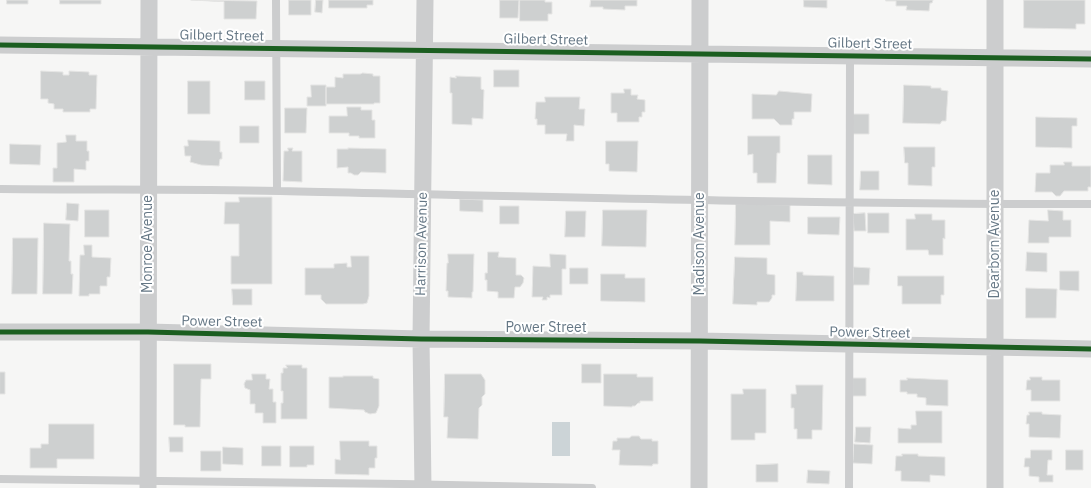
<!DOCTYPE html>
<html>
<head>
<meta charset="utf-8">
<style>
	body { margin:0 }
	canvas { display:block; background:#f6f6f5 }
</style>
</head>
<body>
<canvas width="1091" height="488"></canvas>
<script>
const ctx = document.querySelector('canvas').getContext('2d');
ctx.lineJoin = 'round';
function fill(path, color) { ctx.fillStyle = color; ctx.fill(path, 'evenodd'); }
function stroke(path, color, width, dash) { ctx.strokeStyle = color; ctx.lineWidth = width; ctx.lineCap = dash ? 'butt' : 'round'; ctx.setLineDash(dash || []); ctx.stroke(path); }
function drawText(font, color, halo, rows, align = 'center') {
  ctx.font = font + ' "IBM Plex Sans",sans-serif'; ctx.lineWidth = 4; ctx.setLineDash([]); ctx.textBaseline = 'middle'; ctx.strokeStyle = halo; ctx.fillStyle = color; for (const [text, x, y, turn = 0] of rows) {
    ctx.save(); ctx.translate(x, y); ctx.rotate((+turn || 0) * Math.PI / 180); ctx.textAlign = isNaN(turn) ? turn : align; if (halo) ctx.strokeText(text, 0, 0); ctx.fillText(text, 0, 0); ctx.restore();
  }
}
const water = new Path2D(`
	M552,422H570V456H552Z`);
const building = new Path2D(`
	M7,0H28V4H7Z
	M60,0H101V4H60Z
	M191,0L257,1L256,19H224V2Z
	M289,0H311V15H289Z
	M316,0H323L322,13L315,12Z
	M329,0H373V5H367V8H329Z
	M500,0H519L518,18H500Z
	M520,0H545V2H552V14H548V21H520Z
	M591,0H637V6H625V10L603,9V7H590Z
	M804,0H827V8L804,7Z
	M886,0H933L932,3H930L929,11L906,10L907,6H896V1H886Z
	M1024,0H1085V24H1076V29L1024,28Z
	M494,70H519V87H494Z
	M41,71L63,72V75H69V71L89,72V75H97L96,109H90V112H63V109H54V104L48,103V99H41Z
	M363,73L373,74V76H380V103H374V104H326V87H335V77L343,78V74H360Z
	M456,76L481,77V89L484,90L483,119L472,118V125L452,124V93H450V77L456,78Z
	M188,81H210V114H188Z
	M245,81H265V100H245Z
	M311,85H326V106H307V97H311Z
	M904,85L931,86V88H941V90L948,91L946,121H942L940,124L903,123Z
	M624,89H631V95H638L637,99L645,100V112H642V117H639V122H617V113H611V93H624Z
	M779,91L812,94L811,112H794V119H792V125H780L774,119H752V94L776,95Z
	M545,97H580L579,109H585L584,126L574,125V141H566L567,134H545V125H537V119H535L536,102H545Z
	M347,107H361V110H372V120H375V138H359V136H349V133H329V116H347Z
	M285,108H307L306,133H285Z
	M853,114H869V134H853Z
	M1036,117L1077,118V126H1072V148L1036,147Z
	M240,126H259V143H240Z
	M66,135H76V141H87V151H89V161H86V170L74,169V182H53V168H57V143L66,142Z
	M748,136H780V153H777L776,183H757V173H753V154L748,155Z
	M188,140L220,141V152H222V159H220L219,166L201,165L190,162L191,156H185L184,146H188Z
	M606,141H638L637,172L609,171V164H606Z
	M10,144L41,145L40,165L10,164Z
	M904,147H935V167H932V186L908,185V163H905Z
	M288,148H293L292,151H302V182L283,181L284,151H288Z
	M348,148L386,149V173L361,172L358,175H354L351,173H348V167L337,168V149H348Z
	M808,155H832V185L808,184Z
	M1064,162H1072V166H1091V187H1088V191H1064L1060,196H1056L1052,192H1035L1036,173H1050V165H1064Z
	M861,171H879V190H860Z
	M239,197H272V284H231V256H239V224H224L225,202H239Z
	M460,199L483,200V212L460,211Z
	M67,203L79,204L78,221L66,220Z
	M736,204L790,205V222L770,221V245H735Z
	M500,206H519V224H500Z
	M85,210H109V237H85Z
	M603,210H647L646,247L602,246Z
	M1048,210L1063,211V220H1071V237H1049V243H1028L1029,220L1048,221Z
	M566,211H586L585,237H565Z
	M865,213L866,231H854L853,214Z
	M868,213H889V233H868Z
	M915,214H932V220H945V239L943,238V255H929L928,250H906V219H915Z
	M808,217H840L839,235L808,234Z
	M44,223L70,224L69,261H71V274H73L72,294H43Z
	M13,238H38L37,294H12Z
	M84,245H92V257L111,258L110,277H107V286H100V294H89V296H79L80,255H84Z
	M488,252H499L498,257L516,258V275H521L524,278L523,283L520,287H515L514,298H498V292L487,291V280H485V273H487Z
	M1027,252L1047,253V272L1026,271Z
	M448,254H474L473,292H472V298L448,297V291H446L447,263H448Z
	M550,254L566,255V269H562V295H550V298L547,297V300H542L543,297H532L533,266L550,267Z
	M351,256H369V296L367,303L363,304H326L321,299V295H305V268H334V264L347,263V267H351Z
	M735,257L767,258V274L775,275V295H772V298L769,302H757V305L733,304Z
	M854,267L870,268L869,285H853Z
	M570,268H588V284H570Z
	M1060,271H1079V291L1060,290Z
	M797,272H803V275L834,276V301H796Z
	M601,274H625V278H645V302L601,301Z
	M898,276H944V295H941V304H902V286H898Z
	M1026,288L1057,289L1056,318H1026Z
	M232,289H252V305H233Z
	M174,364H211V379H201L200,427H185V425H174Z
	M582,364H601V383H582Z
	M286,365H302V368H307V419H281V403H283V391H281V373H283V368H287Z
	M0,372H5V394H0Z
	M252,374H266V379H270L269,389H273V402H276V423H263V413H255V404H250V390L245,388L244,384L246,380H252Z
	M445,374H481L485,380V394L482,397V405L479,408L478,439L447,438L448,417H444Z
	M604,374H637V377H653V401H640V403H638L635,406H632V407L604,406Z
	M343,376H373V378L379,379V406L376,413L370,414L365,412L364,410L329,408V377H343Z
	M1030,377H1042V380H1060V401H1031V390H1026L1027,380H1030Z
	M853,378H866V396H853Z
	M907,378L948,380V406L926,405V398L917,397V394H907V392H900V380H907Z
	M796,385H823L822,430H812V439H797V429H794V408H791V394H796Z
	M743,389H766V433H755V440H731V394H743Z
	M916,411H942V443H898V428L911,429V425H916Z
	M1029,412H1042V414L1061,415L1060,438L1029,437V424H1026L1027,415H1029Z
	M49,424H94V459H57V468H30V448H41V444H48Z
	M856,427H871L870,443L855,442Z
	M632,436H639L641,439H652V441H658V464H653L652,466L619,465L620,450H612L613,441H617V438H629Z
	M169,437H183V452H170Z
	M340,441H369V446H377V458H375V468H369V475L335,474V459L340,460Z
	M854,444L873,445L872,464L853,463Z
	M262,446H281V466H262Z
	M290,446H314V465H307V467H290Z
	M223,447L243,448V465L223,464Z
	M1031,450H1052V460H1048L1047,475H1053V482H1039V477L1029,476V467H1024L1025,458H1030Z
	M1066,450H1083V470H1066Z
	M201,451H221V471H201Z
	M902,454H918V456L945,457V476L930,475V482L901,481V471H895L896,456H902Z
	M778,464V482H756V465Z
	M808,470L830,471L829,484L807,483Z`);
const lane = new Path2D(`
	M276,0L277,191
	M0,189C93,190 186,189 280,191C550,197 821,204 1091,204
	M0,479L401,484L592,488
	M849,488L850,56`);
const street = new Path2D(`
	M995,0V488
	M0,45L1091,59
	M0,332H148L421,339L700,341L1091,349
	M148,488L149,0
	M423,488L421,339L425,0
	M699,488L700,0`);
const cycleway = new Path2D(`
	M0,45L1091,59
	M0,332H148L421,339L700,341L1091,349`);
const streetNames = [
	["Gilbert Street",222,36,1],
	["Gilbert Street",546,40,1],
	["Gilbert Street",870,44,1],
	["Monroe Avenue",148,244,-90],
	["Harrison Avenue",422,244,-89],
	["Madison Avenue",700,244,-90],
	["Dearborn Avenue",995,244,-90],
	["Power Street",222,322,1],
	["Power Street",546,328],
	["Power Street",870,333,1]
];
fill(water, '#ccd4d7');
fill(building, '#ced0d0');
stroke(building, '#e5e5e4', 1);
stroke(lane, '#cccdce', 8);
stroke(street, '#cccdce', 17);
stroke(cycleway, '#1b5e20', 5);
drawText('14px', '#657785', '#fff', streetNames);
</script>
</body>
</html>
